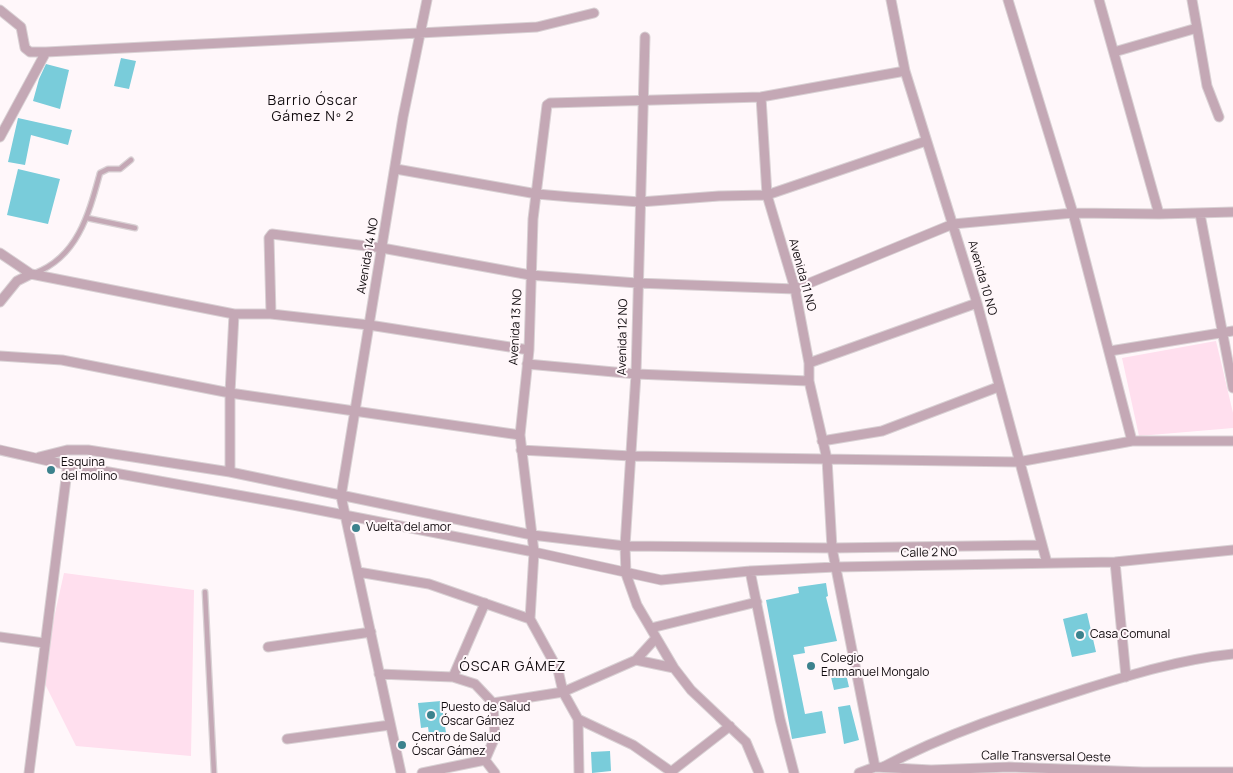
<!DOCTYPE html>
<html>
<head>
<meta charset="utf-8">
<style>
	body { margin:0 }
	canvas { display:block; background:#fff7fa }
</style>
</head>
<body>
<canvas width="1233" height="773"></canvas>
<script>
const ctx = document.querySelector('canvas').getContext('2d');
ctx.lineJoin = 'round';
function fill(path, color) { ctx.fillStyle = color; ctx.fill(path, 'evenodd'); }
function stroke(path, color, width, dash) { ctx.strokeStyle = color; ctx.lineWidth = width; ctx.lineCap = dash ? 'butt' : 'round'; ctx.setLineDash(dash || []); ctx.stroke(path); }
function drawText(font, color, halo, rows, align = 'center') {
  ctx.font = font + ' Manrope,sans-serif'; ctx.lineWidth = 4; ctx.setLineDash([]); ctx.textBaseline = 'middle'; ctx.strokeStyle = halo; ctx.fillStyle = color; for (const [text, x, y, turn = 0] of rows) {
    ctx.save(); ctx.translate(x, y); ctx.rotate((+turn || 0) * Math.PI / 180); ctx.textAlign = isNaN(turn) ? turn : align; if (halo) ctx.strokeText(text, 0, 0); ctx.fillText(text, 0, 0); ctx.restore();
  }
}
const green = new Path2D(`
	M1216,341L1233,413V428L1139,436L1122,358Z
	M64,573L194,590L191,756L76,746L41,676Z`);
const building = new Path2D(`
	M121,58L136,61L129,89L114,86Z
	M46,64L69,70L60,109L33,101L39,79Z
	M18,118L72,130L68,145L31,135L25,165L8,162Z
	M18,169L60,179L48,224L7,215Z
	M826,583L828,596L826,597L837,641L804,647L805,653L793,655L805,714L822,711L826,733L792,739L766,600L799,593L798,587Z
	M1087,613L1096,652L1072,657L1063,619Z
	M846,674L849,687L834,690L831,677Z
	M441,701L447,739L430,741L428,727L421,728L418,703Z
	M850,705L859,740L844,744L838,707Z
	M610,751L611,771L592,773L591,752Z`);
const service = new Path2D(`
	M87,218L135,228
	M35,273C78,257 89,213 100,173L108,169H120L131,160
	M205,592L214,773`);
const minor = new Path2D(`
	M891,0L905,71L977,303L1047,563
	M1008,0L1073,213L1132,441
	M1099,0L1159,214
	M0,10L21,27L25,48L30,52H46L0,137
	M1197,28L1207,86L1219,117
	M645,37L636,374L625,546L626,574L637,605L674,668L691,690L746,742L759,773
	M46,52L537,27L594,13
	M1114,52L1197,28L1192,0
	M761,97L767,195L795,289L809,363V381L827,459L832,548L875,767
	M396,169L537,194L571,197L640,202L719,196L767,195L926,141
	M1200,214L1233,388
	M0,253L31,274L234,314H271L369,325L529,350
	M0,302L17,281L31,274
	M271,314L269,238L272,234L382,248L530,275L637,283L795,289L953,224L1073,213L1159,214L1233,212
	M1110,351L1233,331
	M0,356L62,360L230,393L520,435
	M809,363L977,303
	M527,364L636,374L809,381
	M822,441L882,431L998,387
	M0,450L53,462L293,505L534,552L661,580L750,571L836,567L1115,562L1233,550
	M521,450L631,456L1018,462L1132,441H1233
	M39,457L67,450H88L230,472L532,535L625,546L832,548L1041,545
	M230,472V393L234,314
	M1115,562L1126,677
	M750,571L780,719L794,773
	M358,572L429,584L530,619L558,670L563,692L578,719L579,773
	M530,619L534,552L520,435L529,350L533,219L547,105L550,103L761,97L905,71
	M651,628L757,602
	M0,637L44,643
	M268,647L371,632
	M636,660L656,638
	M379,674L453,677L475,684L493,703L495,737L485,760L422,773
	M453,677L485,603
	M493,703L563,692L636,660L674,668
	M578,719L633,745L673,773
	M287,739L390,725
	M485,760L495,773
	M883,767C947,733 1016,711 1085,689C1133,674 1183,659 1233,654
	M672,771L730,726
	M29,773L68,463
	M401,773L341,496L403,117L427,0
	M859,773L875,767L931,770L1009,767L1143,772H1233`);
const markers = [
	[51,470,5,"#3c828d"],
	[356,528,5,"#3c828d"],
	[1080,635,5,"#3c828d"],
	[811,666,5,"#3c828d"],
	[431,715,5,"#3c828d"],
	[402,745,5,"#3c828d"]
];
const streetNames = [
	["Avenida 14 NO",368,256,-80],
	["Avenida 11 NO",802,275,75],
	["Avenida 10 NO",982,278,74],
	["Avenida 13 NO",516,327,-87],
	["Avenida 12 NO",623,337,-89],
	["Calle 2 NO",929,553,-1],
	["Calle Transversal Oeste",1046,757,1]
];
const poiNames = [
	["Esquina",61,463],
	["del molino",61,477],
	["Vuelta del amor",366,528],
	["Casa Comunal",1090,635],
	["Colegio",821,659],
	["Emmanuel Mongalo",821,673],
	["Puesto de Salud",441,708],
	["Óscar Gámez",441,722],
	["Centro de Salud",412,738],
	["Óscar Gámez",412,752]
];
const neighbourhoodNames = [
	["Barrio Óscar",313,101],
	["Gámez Nº 2",313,117],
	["ÓSCAR GÁMEZ",513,667]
];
fill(green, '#ffdfee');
fill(building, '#79ccda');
stroke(service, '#d9d1d4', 7);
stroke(minor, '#d9d1d4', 11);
stroke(service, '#c4a8b5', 4.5);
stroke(minor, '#c4a8b5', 9);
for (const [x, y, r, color] of markers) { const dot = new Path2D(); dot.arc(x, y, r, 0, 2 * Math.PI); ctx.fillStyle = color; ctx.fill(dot); stroke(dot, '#fff7fa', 2); }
drawText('12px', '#110b0e', '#fff7fa', streetNames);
drawText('12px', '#110b0e', '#fff7fa', poiNames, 'left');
ctx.letterSpacing = '1px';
drawText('14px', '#110b0e', '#fff7fa', neighbourhoodNames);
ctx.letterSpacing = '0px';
</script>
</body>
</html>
